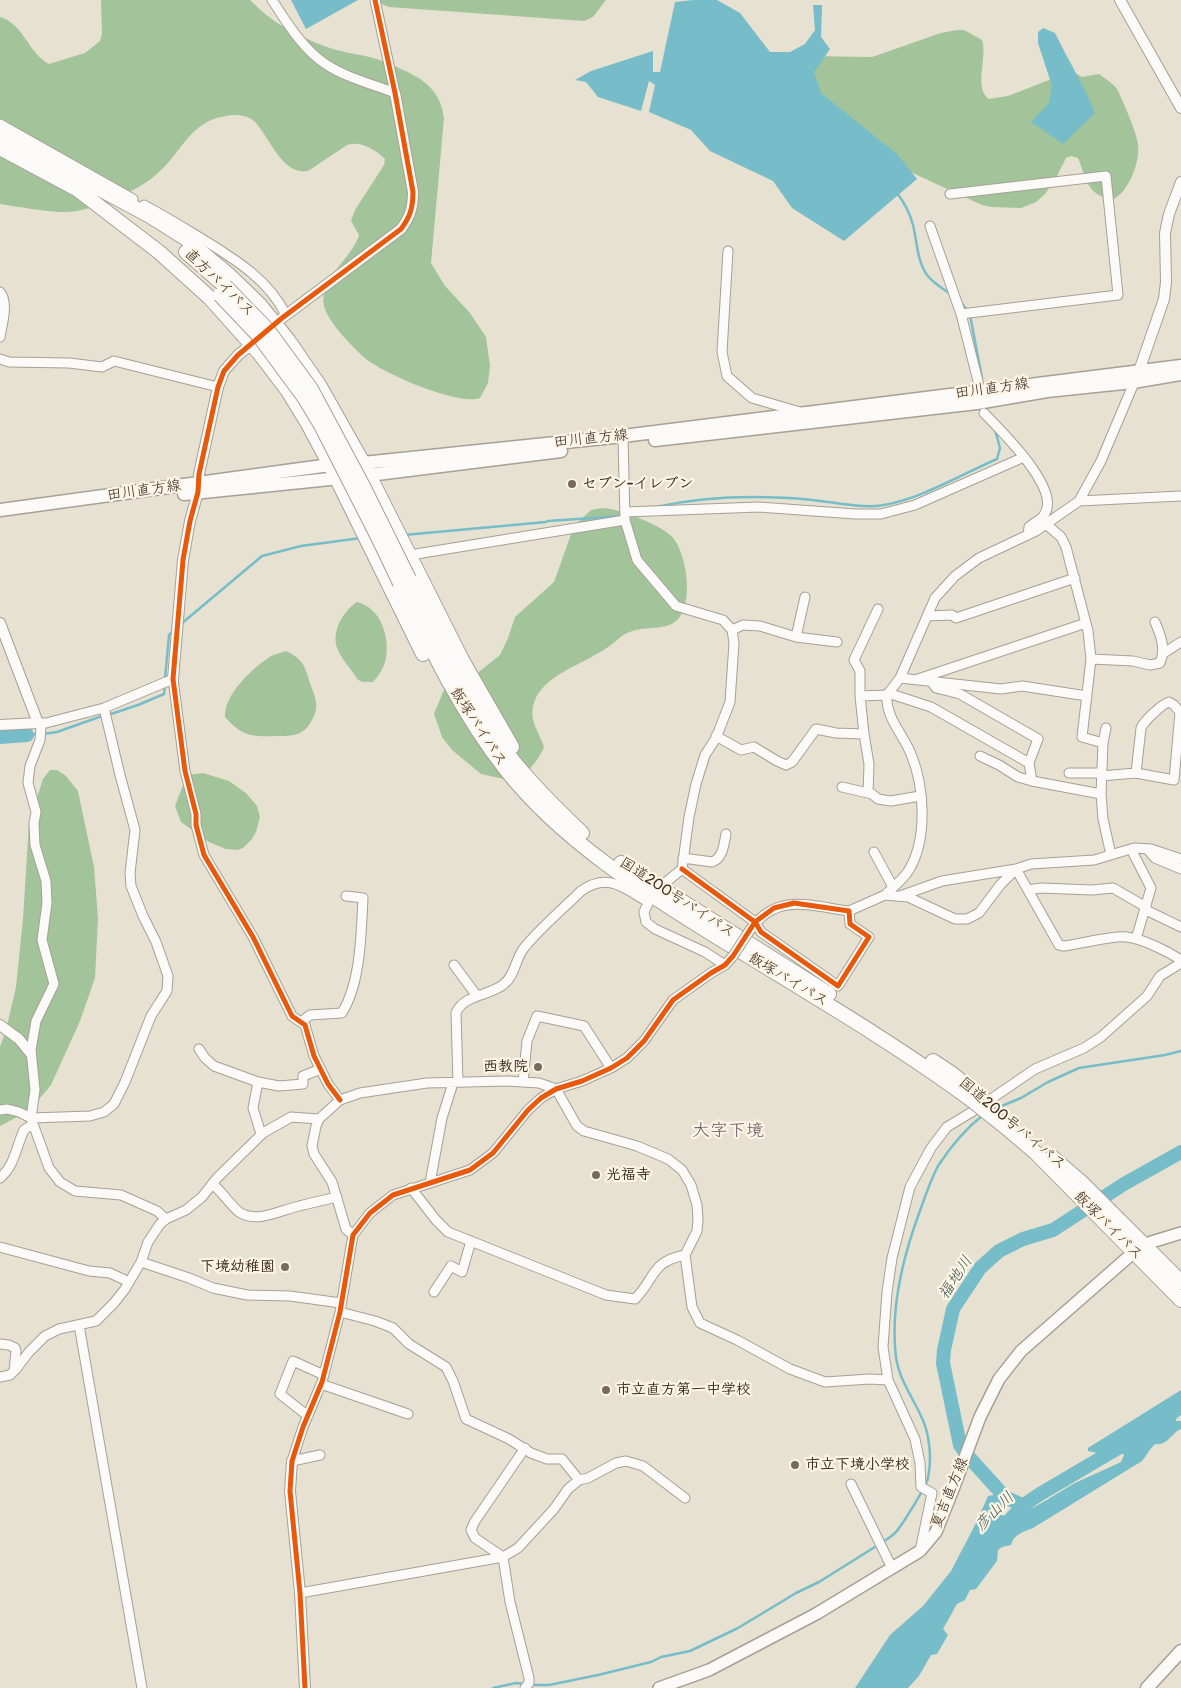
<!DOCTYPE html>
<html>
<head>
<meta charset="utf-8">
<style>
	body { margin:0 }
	canvas { display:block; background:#e7e1d1 }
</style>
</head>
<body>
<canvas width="1181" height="1688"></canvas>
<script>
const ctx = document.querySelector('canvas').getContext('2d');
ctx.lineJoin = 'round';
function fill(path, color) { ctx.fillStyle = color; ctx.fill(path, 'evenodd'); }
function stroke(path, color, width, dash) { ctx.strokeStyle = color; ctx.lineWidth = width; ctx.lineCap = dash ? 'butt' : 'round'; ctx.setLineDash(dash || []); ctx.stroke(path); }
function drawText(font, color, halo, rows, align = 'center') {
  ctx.font = font + ' Pangolin,"Klee One",sans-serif'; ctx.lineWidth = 4.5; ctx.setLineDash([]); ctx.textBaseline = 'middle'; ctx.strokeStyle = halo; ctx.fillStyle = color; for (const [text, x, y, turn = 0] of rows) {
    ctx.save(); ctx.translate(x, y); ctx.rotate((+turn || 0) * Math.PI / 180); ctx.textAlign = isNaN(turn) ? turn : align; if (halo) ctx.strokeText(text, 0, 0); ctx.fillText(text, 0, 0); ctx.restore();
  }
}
const forest = new Path2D(`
	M101,0H250C274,24 294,34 324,46C342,53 362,54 380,60C387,62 394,66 401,69C425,80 440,90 444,118L431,263L445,286L470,313L486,337L490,366L488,383L480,398C458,406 385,374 366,359C353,348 328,322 324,306C318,280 353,257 359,235L351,221L355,210L384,165L385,159C376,150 360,140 347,145L308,171C282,176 269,136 255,122C248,115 235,114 226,116C190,121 182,152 158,173C139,191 87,214 61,212C40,211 20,207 0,204V17C24,24 28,53 49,64L85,53L100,41L102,34Z
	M371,0H606L593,17L584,21L389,7Z
	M957,30H964L982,40C988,57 973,88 989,99L1008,96L1067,73H1075L1082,77L1099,74C1105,79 1113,83 1117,89C1123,101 1136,131 1138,144C1141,160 1128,195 1111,200C1086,193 1087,180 1078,158L1071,156L1066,158L1056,178L1045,194L1036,202L1021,208L991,207L982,205L904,169L790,65L804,56L872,57L941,33Z
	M602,508C618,508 665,526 674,539C687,557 693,600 679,618C670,630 649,627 636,630C621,634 622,637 611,645C606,649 600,652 595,655C571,669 528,683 533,719C535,729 541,737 544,747C538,762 527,773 513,781L481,774L452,750L442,737L434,714L443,692L447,684L475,675L500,655L508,638L515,617L554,582L574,526L591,510Z
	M357,602C380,607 390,636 386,658C384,668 379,675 373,682H363L358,680C352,670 342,660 338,650C330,633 343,611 357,602Z
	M286,651C303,659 305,666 310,683C312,689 315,695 316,702C317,708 315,715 312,720C304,736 292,736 276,736C251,737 242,736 225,717C224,694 253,668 271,656C275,654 281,653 286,651Z
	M50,770H57L65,775L78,791L94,867L98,918L95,978L80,1021L51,1085L30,1110L0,1126V1047L6,1030L16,987L23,919L29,823L43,779Z
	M203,773L229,781L246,793L257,806L260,817L256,832L252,839L243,848L238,850L226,849L209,842L181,822L175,806L187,775Z`);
const water = new Path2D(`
	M291,0H358L306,29Z
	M694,0H717L740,13L770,52H790L805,44L815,30L813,5H822L821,37L830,49L814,72L821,93L897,154L917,179L844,241L792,208L773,181L710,151L691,130L649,112L655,85L649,81L641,111L598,97L586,82L575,80L591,71L653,51V72H660L675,2Z
	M1043,28L1055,33C1068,60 1084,85 1095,113L1063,144L1031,122L1049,103L1052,86L1038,43V32Z
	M1181,1390V1415L1176,1419V1421H1181V1429C1171,1433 1168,1446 1155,1444C1149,1450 1147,1455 1142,1461L1033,1528C1023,1532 1014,1534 1011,1545L1002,1547L998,1550L997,1561L976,1589L970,1590L965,1600L957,1604L943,1629L948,1635L937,1654L931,1655L919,1676L908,1688H855L890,1635L923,1606L951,1571L975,1525L988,1496C994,1495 1001,1493 1004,1499L1000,1512L1002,1515C1017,1522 1060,1491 1075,1483C1090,1476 1106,1469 1121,1462L1124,1455L1119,1449L1102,1454L1088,1451V1448Z`);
const stream = new Path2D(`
	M897,193C904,202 910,214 913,225C917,241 917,261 927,275C933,283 943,289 952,295
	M960,301L967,310
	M970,315L982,378
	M656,507C707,496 760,495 812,500C834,502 862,509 884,505C923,498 960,475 997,459L1000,448L995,430
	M404,535L546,522L548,521L622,516
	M181,624L262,556L301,546L361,538
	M165,679L169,635L173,631
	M108,715L138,705L164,694L165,684
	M43,734L57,732L102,716
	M27,735L38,734
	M992,1110L1021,1098L1048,1082L1079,1068L1165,1055L1181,1051
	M883,1542C887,1539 891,1537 895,1533C901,1527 926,1487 928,1478C932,1459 930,1434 921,1416C912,1396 899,1379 896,1357C890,1309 904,1253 921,1208C926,1194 931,1179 938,1166C951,1146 964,1130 983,1115
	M531,1685H549L598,1675L651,1662L661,1657L690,1651L738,1628L796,1593L819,1582L878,1545
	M493,1688L516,1683L526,1684`);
const river = new Path2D(`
	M0,737L27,735
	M1024,1506L1005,1497L967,1455L960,1445L943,1363L944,1350L953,1309L980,1268L999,1251L1023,1239L1053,1230L1124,1184L1181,1152
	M1002,1528L1025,1504L1040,1494L1130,1441`);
const minor = new Path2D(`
	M272,0C287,22 301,47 324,63C344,77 372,84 395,93
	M375,0L395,93
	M0,124L133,199
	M950,194L1106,176L1118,295L961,314
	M144,205C165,216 184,228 204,240C236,260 269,280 286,315
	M930,226L961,314L982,397
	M728,251L722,352L727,376L752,398L800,412
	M0,292C9,303 2,324 0,337
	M0,359L9,362L69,363L102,367L114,361L218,387
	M984,413C1000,430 1063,490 1044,515C1041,520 1033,523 1029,527L1028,535
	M623,436L625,520L637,560L676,606L723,620L732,630L734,643L730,702L716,738L705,755L696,784L689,817L682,869L659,888
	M1079,501L1181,496
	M625,512L759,507L855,514H881L915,505L1024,457
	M1046,524L1061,537L1066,547L1088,631L1091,659L1082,737L1103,743L1101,794L1103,819L1111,855
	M410,555L625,520
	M927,616L952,615L956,618L1075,578
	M732,630L743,625L760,626L796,637L805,597
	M796,637L837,642
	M1164,653L1181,642
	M1091,659L1133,661L1150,665L1160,663C1166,649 1161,636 1155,622
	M900,678L1001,689L1022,686L1087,696
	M918,679L1086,623
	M931,681L936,688L960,694L1038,739L1029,763L1032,781L1101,794
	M888,693L931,707L1029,763
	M860,696V671L854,660L878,609
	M864,734L869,764L868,793
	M716,736L741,750L754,747L777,761L786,765L792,762L816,729L836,733L864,734L860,696L887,695
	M1103,743L1106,728
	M980,756L999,765L1018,777L1032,781
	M1069,773H1102
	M1101,776L1136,773L1174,780L1180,712L1174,705L1169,702C1162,704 1144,721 1141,728L1136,773
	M842,787L872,794L878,799L891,801L920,796
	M1131,849L1151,888L1136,939
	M1147,849L1155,858L1181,869
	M874,852L893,887
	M683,858L712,862C723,858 724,844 726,834
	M682,869L755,922L761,932L838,986L869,937L850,924L849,911C810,906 777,892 750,930
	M1028,890L1041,888L1092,890L1113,888L1146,907
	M885,895C892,888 901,881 907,873C928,842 925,788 911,754C903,734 885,717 887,695L900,678L935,598L955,576L979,558L1036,531L1079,501L1101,461L1136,378
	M900,896L942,881L1016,869L1059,945L1064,946C1079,944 1115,935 1127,937C1143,939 1167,951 1181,960
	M650,899L644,912L646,922L655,929L705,952L725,965
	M1146,910L1181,927
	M849,911L885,895L908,897L955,919H967L979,913L1000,885L1016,869L1031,864L1094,860L1134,848L1151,849L1181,859
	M454,965L477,996
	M301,1022L310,1015L342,1013C361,982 361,934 363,898L346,896
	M199,1049L205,1058L214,1066L258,1082L279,1086L303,1084V1076L321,1069
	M258,1082L253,1108L261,1134
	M458,1082L456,1013C464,994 490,996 504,984C516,974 515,959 524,948C541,927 563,909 581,891C608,872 624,888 648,902
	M523,1082L527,1041L537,1016L584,1026L611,1068
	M0,1110L7,1109L19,1112L31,1118L90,1116L104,1112L114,1104L125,1082L151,1016L167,991L168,976L156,942L143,916L131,886L130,873L135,830L120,775L104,708
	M0,1178C15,1165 16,1147 24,1130L33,1124
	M430,1183L442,1118L453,1083
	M212,1184C223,1192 229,1204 239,1212C257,1224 281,1210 299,1206C311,1203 324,1200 337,1197
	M411,1188L436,1220L448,1232L606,1295L635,1299C656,1278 650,1262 685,1255
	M166,1219L157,1211L121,1195L75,1191L60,1182L49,1168L31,1118L35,1090L31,1050L36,1021L54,984L42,940L47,903L46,881L35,845L34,823L36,812L28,783L30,766L40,740L41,728L38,723H46L104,708L173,679L185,771L196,814V825L204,855L253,937L292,1016L305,1025L314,1056L328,1084L340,1100
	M353,1235L346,1229L332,1182L314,1154L312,1146L316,1126L319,1119L340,1100L360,1093L427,1083L507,1081L539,1083L556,1089L577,1126L584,1131L637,1146L668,1159L682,1170L691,1185L697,1205L698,1219L697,1231L685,1255L692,1307L700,1323L737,1340L790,1369L825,1382L870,1379L888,1380
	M0,1247L89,1271L110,1273L129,1282
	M141,1262L189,1278L213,1288L247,1295L290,1296L341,1303
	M434,1292L451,1266L462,1272L471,1241
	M340,1312L375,1321L393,1328L409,1344L446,1367L453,1381L466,1419L509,1439L531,1453L547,1459H562L579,1480
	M79,1325L142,1688
	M0,1344L9,1345L15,1348L16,1351L14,1371
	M0,1377L10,1375L16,1369L29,1352L45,1336L59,1329L96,1321L114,1303L125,1289L141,1262L148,1242L160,1224L166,1219L186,1210L202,1197L217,1178L263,1133L291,1117L319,1119
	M321,1384L408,1414
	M308,1416L280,1394L293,1361L324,1375
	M525,1448L475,1521L471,1530L475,1538L503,1557L510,1602L529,1678V1683L525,1688
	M320,1455L292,1461L303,1427L322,1382L340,1312L353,1235L370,1213L393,1195L470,1170L493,1153L528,1110L541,1098L556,1089L582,1081L611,1068L627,1058L644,1041L673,1000L711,973L725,965L733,956
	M851,1484L892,1568
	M920,1551L932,1493L921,1487L920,1463L915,1439L888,1380L883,1347L887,1292L892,1258L910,1187L931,1148L947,1127L975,1110L1035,1069L1084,1048L1101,1037L1147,996L1160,976L1181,963
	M300,1593L503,1557L518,1548L554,1509L568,1489L579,1480L588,1478L616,1463L626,1461L643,1466L685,1498`);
const tertiary = new Path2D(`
	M1120,0L1181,108
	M282,318L401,229C410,217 413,208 413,192L395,93
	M1139,371L1164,299L1166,282L1165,233L1169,214L1181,182
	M0,623L38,723L0,725
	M173,679L183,560L190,521L198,492L199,474L218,387L224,371L238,355L247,348
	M0,1025L19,1039L31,1054
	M292,1461L290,1491L300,1593L305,1688`);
const secondary = new Path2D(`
	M659,1688L709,1670L816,1614L920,1551L936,1532L952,1492L980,1417L999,1379L1021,1351L1134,1252L1145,1244L1181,1233`);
const primary = new Path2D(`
	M655,440L977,403L1047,391L1133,382L1181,374
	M184,494L369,475L561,451
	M0,510L330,465L363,463L623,436L1181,366
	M1147,1688L1181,1651`);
const trunk = new Path2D(`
	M0,136L89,184
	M0,148L86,194
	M81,179L150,216L185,238L229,275L260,305L288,340L319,385L363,463L462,660L512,747
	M78,190L159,252L210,298L260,354L288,391L307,422L330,465L423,654
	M186,252L225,286
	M409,579C432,627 454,677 484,721C511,763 546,799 582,833
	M400,583C431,649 462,714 507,771C563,841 641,890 717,937C802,989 888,1039 969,1098
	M621,863L829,994
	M933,1061L951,1073L968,1087
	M1003,1125L1036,1153L1181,1300
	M1052,1157L1081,1182L1181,1282`);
const minorBridge = new Path2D(`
	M733,956L750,930`);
const trunkBridge = new Path2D(`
	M225,286L267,329L311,389L363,486L409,579
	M220,295L259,336L304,397L322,427L378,537L400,583
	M969,1098L1003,1125`);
const cycleway = new Path2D(`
	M340,1100L328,1084L314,1056L305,1025L292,1016L253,937L204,855L196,825V814L185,771L173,679L183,560L190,521L198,492L199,474L218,387L224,371L238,355L282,318L401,229C410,217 413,208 413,192L395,93L375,0
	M305,1688L300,1593L290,1491L292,1461L303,1427L322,1382L340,1312L353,1235L370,1213L393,1195L470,1170L493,1153L528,1110L541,1098L556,1089L582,1081L611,1068L627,1058L644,1041L673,1000L711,973L725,965L733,956L755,922L774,908L794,903L849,911L850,924L869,937L838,986L761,932L755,922L682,869`);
const markers = [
	[572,484,5,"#776a5d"],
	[538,1067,5,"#776a5d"],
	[596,1175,5,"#776a5d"],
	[285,1267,5,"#776a5d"],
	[606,1390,5,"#776a5d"],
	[795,1465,5,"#776a5d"]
];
const streetNames = [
	["直方バイパス",219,283,44],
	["田川直方線",992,389,-8],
	["田川直方線",591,439,-6],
	["田川直方線",144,491,-8],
	["飯塚バイパス",478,727,57],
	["国道200号バイパス",677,898,33],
	["飯塚バイパス",788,980,31],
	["国道200号バイパス",1012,1124,40],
	["飯塚バイパス",1108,1226,45],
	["夏吉直方線",950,1493,-68]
];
const poiNames = [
	["セブン-イレブン",582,484],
	["西教院",528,1067,"right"],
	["光福寺",606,1175],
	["下境幼稚園",275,1267,"right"],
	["市立直方第一中学校",616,1390],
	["市立下境小学校",805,1465]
];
const waterNames = [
	["福地川",956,1278,-56],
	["彦山川",995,1512,-45]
];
const quarterNames = [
	["大字下境",728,1131]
];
fill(forest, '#a3c49b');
fill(water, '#76bdc9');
stroke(stream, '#76bdc9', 2.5);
stroke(river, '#76bdc9', 14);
stroke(minor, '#a6a095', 11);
stroke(tertiary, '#a6a095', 12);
stroke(secondary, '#a6a095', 14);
stroke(primary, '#a6a095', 15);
stroke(trunk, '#a6a095', 16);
stroke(minor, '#fbfaf8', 9);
stroke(tertiary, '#fbfaf8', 10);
stroke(secondary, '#fbfaf8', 11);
stroke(primary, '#fbfaf8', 12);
stroke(trunk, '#fbfaf8', 14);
stroke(minorBridge, '#a6a095', 11, []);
stroke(trunkBridge, '#a6a095', 16, []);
stroke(minorBridge, '#fbfaf8', 9);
stroke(trunkBridge, '#fbfaf8', 14);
stroke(cycleway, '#e8590c', 5);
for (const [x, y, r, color] of markers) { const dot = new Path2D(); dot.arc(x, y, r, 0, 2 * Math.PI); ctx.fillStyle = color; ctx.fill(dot); stroke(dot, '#fcf5e5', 2); }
drawText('15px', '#3b2a1e', '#fcf5e5', streetNames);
drawText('bold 15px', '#3b2a1e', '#fcf5e5', poiNames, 'left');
drawText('italic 16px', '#3f5858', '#fcf5e5', waterNames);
drawText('18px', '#655563', '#fcf5e5', quarterNames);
</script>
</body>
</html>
